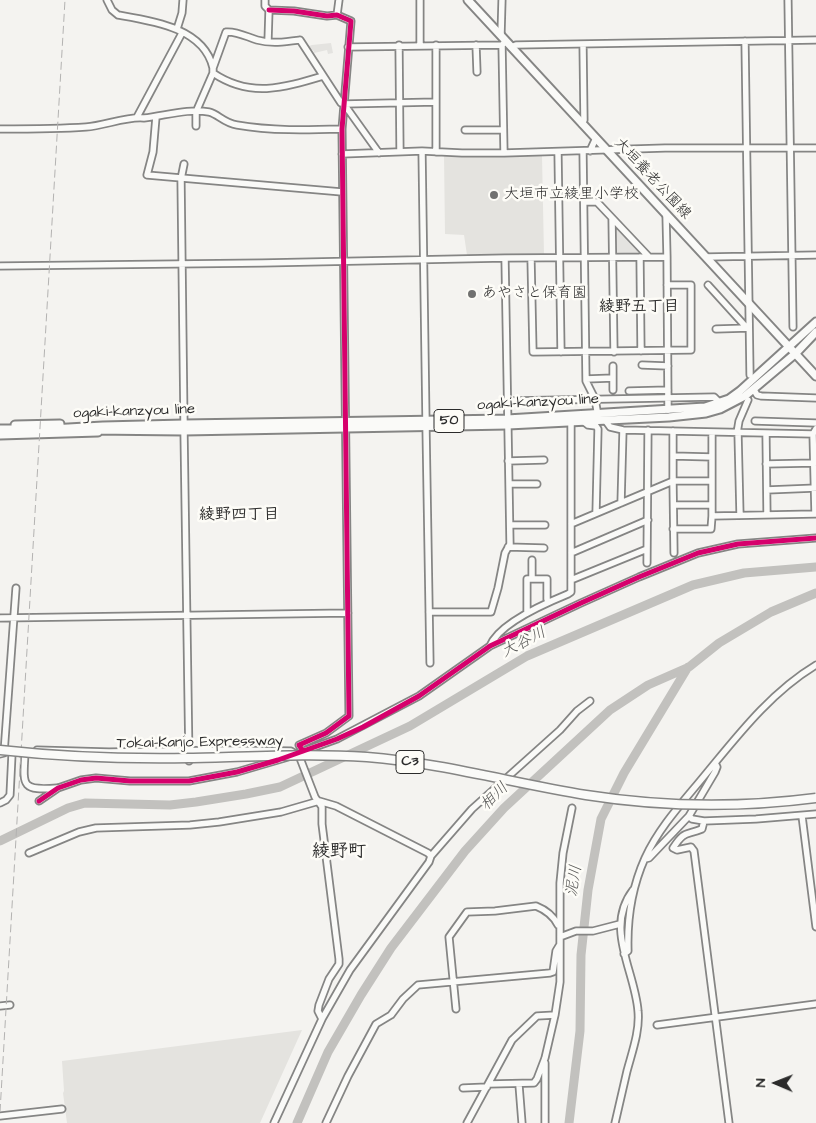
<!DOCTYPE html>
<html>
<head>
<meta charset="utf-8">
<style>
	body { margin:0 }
	#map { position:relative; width:816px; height:1123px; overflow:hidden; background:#f4f3f0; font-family:"Architects Daughter",sans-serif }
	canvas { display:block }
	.north { position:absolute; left:751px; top:1058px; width:50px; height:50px; -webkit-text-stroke:4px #fdfcf7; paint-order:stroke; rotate:271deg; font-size:14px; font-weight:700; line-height:20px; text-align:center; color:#2b2b2b }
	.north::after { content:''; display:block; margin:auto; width:18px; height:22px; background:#2b2b2b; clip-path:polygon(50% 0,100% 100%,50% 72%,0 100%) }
</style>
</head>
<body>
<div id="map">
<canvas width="816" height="1123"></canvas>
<div class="north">N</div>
</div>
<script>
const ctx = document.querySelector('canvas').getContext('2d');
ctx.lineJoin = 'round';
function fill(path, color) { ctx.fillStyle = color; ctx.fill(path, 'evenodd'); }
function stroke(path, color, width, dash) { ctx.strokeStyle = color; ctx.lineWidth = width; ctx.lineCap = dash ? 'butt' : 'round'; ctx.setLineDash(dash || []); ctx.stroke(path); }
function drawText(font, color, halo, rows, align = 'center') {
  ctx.font = font + ' "Architects Daughter","Klee One",sans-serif'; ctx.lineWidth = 5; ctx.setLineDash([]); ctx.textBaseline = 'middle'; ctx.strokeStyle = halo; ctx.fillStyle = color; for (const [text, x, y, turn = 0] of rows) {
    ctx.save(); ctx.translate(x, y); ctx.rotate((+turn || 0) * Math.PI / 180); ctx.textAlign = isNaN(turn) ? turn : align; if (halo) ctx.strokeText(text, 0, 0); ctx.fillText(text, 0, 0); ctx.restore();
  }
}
const built = new Path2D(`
	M444,155L542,156L544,255H467L464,235L445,234Z
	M302,1030L260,1123H67L63,1093L64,1091L62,1061Z`);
const green = new Path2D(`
	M331,43L333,53L328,54L327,50L314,53L313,50L309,51L306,47L312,45Z
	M615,224L643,255L615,256Z`);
const river = new Path2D(`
	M0,841L68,808L85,803L170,805L196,802L246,794L280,787L410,726L527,656L693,585L744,573L816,567
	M297,1123L328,1052L361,995L391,948L465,851L504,808L610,710L648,685L689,667L719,643L771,612L816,593
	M569,1123L580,1031L581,955L588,890L601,819L624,773L688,667`);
const minor = new Path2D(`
	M107,0L112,10L118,15C153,21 204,28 213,68
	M265,0V6L269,10L268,41
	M788,0L793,327
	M269,10L294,11L327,16L337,15L351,21L342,129L349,716L326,733L299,745L303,751
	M337,15L339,0
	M177,29L182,13L183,0
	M501,35L502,0
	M745,41L750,375
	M399,45L400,152
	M420,45V0
	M436,45V152
	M476,45L477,72
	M348,47L502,45
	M511,47L516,45L816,40
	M213,73C250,98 283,88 323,76
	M344,104L436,102
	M137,117L182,33
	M156,117L153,152L147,175L342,192
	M582,124L584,120L583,44
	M196,126V112L213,73V68L226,32C237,31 247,37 257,40C271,44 285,42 300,40L341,103L344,104L379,153
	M0,129C29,129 58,129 86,127C104,126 127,116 144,118C164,116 189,108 209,112C218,114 224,123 237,125C271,131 307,130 342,129
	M465,130H503
	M422,151L426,422
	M583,151L586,381L595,399L598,416
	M590,151L596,138
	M558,152L561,352
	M504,153L502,45L504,43
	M342,154L422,151L462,153H504L665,148H816
	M584,202H597L649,257
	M666,215L667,257
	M612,218L614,352
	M640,257L641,351
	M706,257L816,255
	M531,259L533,352L691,350V285H667
	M0,266L262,263L505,258L667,257L668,410
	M708,285L747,328
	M716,329L749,328
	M642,365L668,366
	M586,379L613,378
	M613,390V366
	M754,390L757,395L761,396L816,398
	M629,391L668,390
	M507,401L714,397L720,403
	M605,420L610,427L623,430L813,434
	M583,421L588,425L596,426L598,429L596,513
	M755,421L816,423
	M184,424L181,179L184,164
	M426,427L430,663
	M184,431L189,761
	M712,432V516L815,514L813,434L816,429
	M737,433L739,421L748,400
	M738,433L740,515
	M766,434L767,515
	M673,456L712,457
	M508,461L544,460
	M766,464L814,463
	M509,484H537
	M767,490L816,488
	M621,503L623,430
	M674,505H712
	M571,524L673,481V431
	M510,525H545
	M673,529H711L712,516
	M508,547L544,548
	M571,553L648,520
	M674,553L673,481H712
	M647,563L648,430
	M532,579V560
	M571,580L647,549
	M429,612H491L498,588L505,553L510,544L505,258
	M527,612V579H547V599L548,602
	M0,618L348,613
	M490,646C499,623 546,603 568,594L571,592V422
	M37,750L109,752L229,750L291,751L296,754
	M301,752L337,739L419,696L490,646L581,603L639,577L698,553L738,544L816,538
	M21,753H25C23,786 21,791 57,788
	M298,753L315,797L322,807V824L339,959V964L329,979L319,1005L318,1011L322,1019
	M0,754L4,753L16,588
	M39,801L58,788L81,780L96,778L130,781H189L237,772L288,757
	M0,803L6,800L10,795L12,754
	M689,816L692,819L704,821L756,819L816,814
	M802,816L816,927
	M704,821L702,829C685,836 685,830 673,848L677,850L691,847L694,851L729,1123
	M29,853L79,832L96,828L190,825L219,822L281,812L319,801L336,806L428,853L431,856
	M645,859L649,858L689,816L715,772L717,767L715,763
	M560,937L576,931H593L620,924
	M624,954L628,951C627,919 632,887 645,858C660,826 683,802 705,775C738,735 771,692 816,665
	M0,1006L10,1005
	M456,1009L449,937L467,912L495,911L536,906C546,910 553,915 558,925
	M657,1025L816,1004
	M489,1084L534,1083L537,1079L545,1058L555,1015L560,982V883L563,853L572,808
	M519,1085L522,1123
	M463,1088L487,1087
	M0,1116L62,1109
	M274,1123L322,1019L350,970L429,862L431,856L472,809L560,730L577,711L590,701
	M326,1123L348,1076L376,1024L391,1015L403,999L418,985L550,973L553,972L556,951L559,946
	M467,1123L512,1040L537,1016L555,1015
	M545,1123V1063
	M615,1123C619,1106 623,1088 627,1071C632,1052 640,1031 638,1011C635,971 604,928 633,890`);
const major = new Path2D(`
	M468,0L816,376
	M15,425L60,424
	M0,429H51L103,426L184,424L507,419L705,407L729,399L740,391L816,322
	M93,430L184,431L508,425L669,417L706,413L720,409L745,396L796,353L816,332
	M0,435L98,432`);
const rail = new Path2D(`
	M0,1112L65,0`);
const highwayBridge = new Path2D(`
	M0,750C63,757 126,759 189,758C248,757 308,753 367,757C441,763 513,783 586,795C662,807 739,808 816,798`);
const cycleway = new Path2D(`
	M269,10L294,11L327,16L337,15L351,21L342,129L349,716L326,733L299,745L303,751
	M39,801L58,788L81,780L96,778L130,781H189L237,772L278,760L337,739L363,727L419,696L490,646L581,603L639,577L698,553L738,544L816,538`);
const markers = [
	[494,195,5,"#717170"],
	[472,294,5,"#717170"]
];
const shields = [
	[449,421,30],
	[410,762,28]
];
const shieldNames = [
	["50",449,421],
	["C3",410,762]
];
const streetNames = [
	["大垣養老公園線",652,179,47],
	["ogaki-kanzyou line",538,403,-3],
	["ogaki-kanzyou line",134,412,-2],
	["Tokai-Kanjo Expressway",200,743,-1]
];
const poiNames = [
	["大垣市立綾里小学校",504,195],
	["あやさと保育園",482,294]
];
const neighbourhoodNames = [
	["綾野五丁目",639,308],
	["綾野四丁目",239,516]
];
const waterNames = [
	["大谷川",524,643,-27],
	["相川",495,797,-45],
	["泥川",575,881,-81]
];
const quarterNames = [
	["綾野町",339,852]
];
fill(built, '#e4e3df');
fill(green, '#e4e3e0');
stroke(river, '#c2c1be', 9);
stroke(minor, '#858584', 9);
stroke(major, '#858584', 11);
stroke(minor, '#fafaf8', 5.5);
stroke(major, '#fafaf8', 7);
stroke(rail, '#b3b2b1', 1, [8, 4]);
stroke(highwayBridge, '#858584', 11, []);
stroke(highwayBridge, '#fafaf8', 8);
stroke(cycleway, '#d6006c', 5);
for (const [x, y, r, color] of markers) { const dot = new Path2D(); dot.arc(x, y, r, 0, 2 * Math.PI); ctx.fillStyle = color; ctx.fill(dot); stroke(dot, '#fdfcf7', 2); }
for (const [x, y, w] of shields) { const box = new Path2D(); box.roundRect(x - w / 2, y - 11.5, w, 23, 4); ctx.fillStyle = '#fdfcf7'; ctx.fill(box); stroke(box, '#2b2b2b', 1); }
drawText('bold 14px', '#2b2b2b', null, shieldNames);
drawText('15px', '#2b2b2b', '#fdfcf7', streetNames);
drawText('15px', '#2b2b2b', '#fdfcf7', poiNames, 'left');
drawText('bold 16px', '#2b2b2b', '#fdfcf7', neighbourhoodNames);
drawText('italic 16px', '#585857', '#fdfcf7', waterNames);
drawText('bold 18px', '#2b2b2b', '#fdfcf7', quarterNames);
</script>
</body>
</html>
